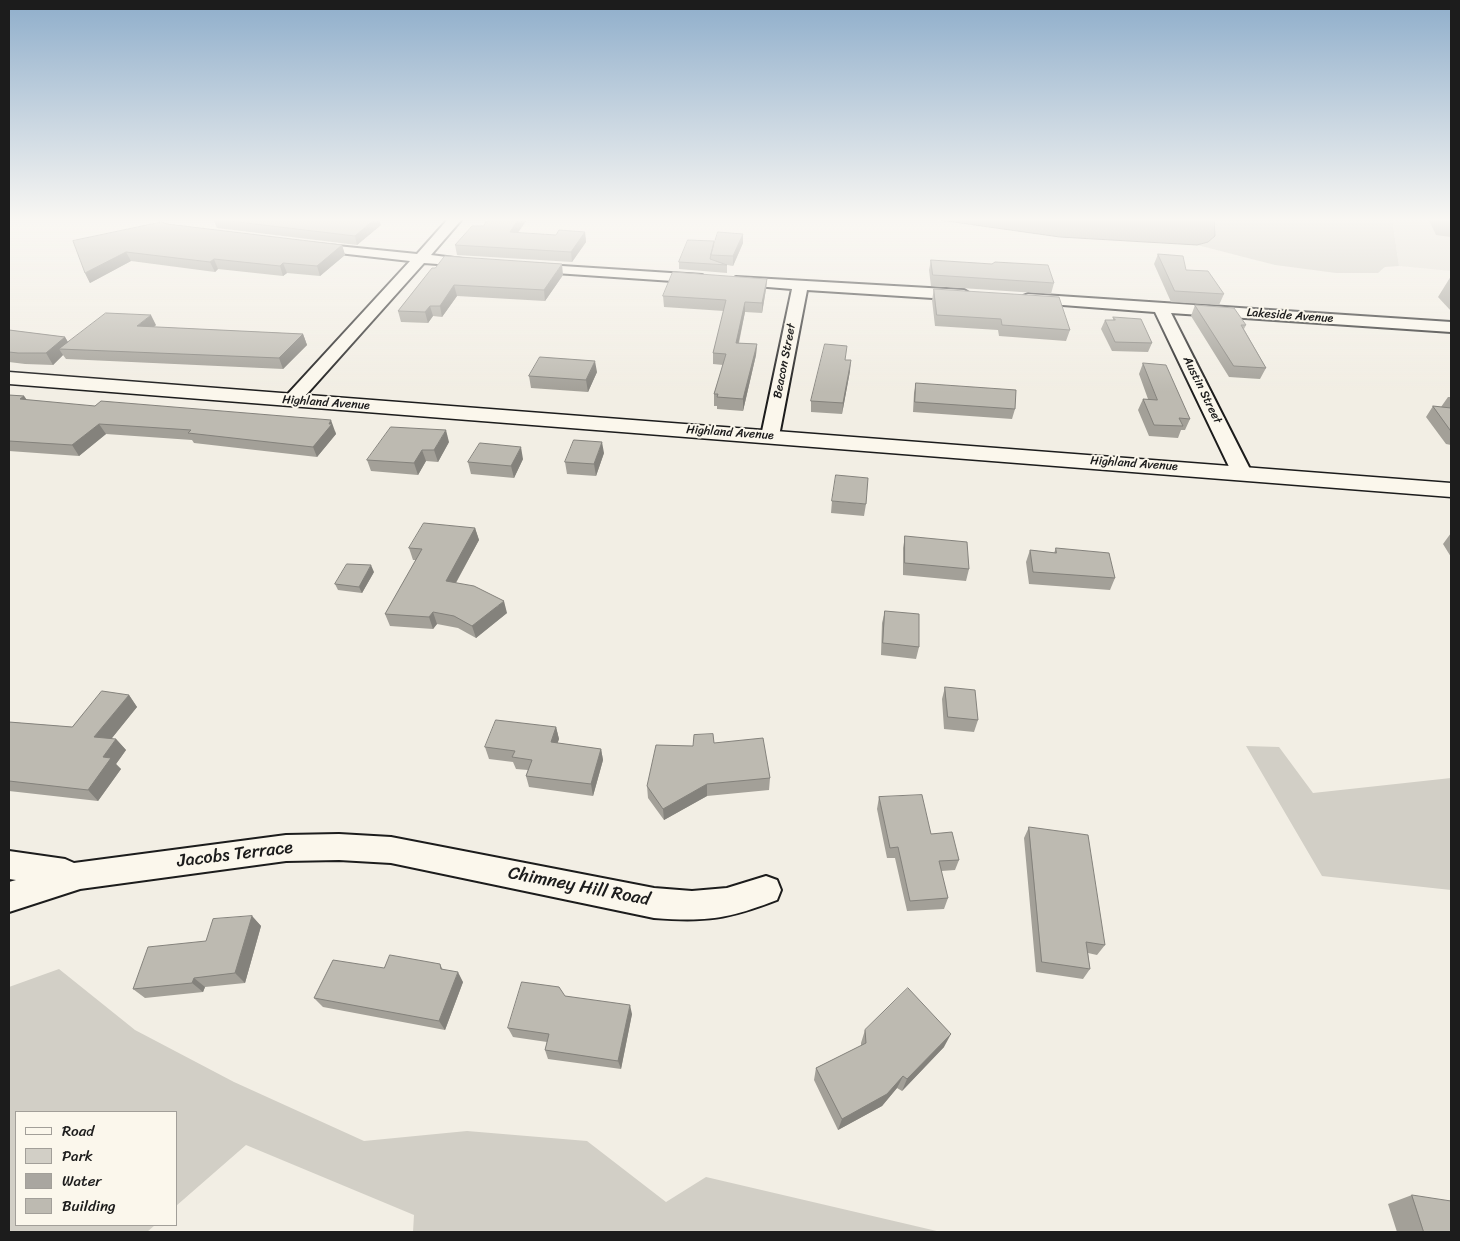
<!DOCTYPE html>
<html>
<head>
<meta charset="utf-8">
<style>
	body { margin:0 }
	#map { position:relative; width:1460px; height:1241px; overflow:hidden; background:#f2eee4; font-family:Sriracha,sans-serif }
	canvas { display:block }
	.frame { position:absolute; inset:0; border:10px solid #1c1c1c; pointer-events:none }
	.legend { position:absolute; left:15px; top:1111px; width:162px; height:115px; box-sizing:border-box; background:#fbf7ec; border:1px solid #a29f99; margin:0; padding:6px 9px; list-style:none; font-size:15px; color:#1c1c1c }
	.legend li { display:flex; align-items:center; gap:10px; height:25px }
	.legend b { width:25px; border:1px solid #a29f99 }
</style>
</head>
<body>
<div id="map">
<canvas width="1460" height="1241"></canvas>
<div class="frame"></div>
<ul class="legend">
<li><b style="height:6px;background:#fbf7ec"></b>Road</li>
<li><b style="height:14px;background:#d2cfc6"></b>Park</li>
<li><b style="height:14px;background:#a9a6a0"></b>Water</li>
<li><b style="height:14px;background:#bdbab1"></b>Building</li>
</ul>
</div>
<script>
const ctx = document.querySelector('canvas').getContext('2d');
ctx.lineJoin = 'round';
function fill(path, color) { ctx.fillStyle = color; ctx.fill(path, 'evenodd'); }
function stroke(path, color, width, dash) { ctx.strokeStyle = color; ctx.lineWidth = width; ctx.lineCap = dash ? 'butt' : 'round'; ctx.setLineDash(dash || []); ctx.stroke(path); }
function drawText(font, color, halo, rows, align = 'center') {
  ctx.font = font + ' Sriracha,sans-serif'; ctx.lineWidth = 4; ctx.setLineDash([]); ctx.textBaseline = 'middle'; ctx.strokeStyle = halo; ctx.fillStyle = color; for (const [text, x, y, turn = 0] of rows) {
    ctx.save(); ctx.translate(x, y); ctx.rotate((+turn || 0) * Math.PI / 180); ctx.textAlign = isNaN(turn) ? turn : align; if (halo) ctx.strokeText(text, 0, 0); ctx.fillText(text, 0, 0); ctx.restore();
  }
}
const built = new Path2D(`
	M1392,218H1451V271L1399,266Z`);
const green = new Path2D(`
	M1214,218H1392L1399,266L1385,267L1378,273H1336L1275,265L1197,245L1208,242L1215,236Z
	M1246,746L1279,747L1313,793L1451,778V890L1322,876Z
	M59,969L135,1030L234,1082L364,1141L467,1131L587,1141L666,1202L706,1177L941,1232H413L414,1215L246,1145L176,1206V1112H16V1225H155L147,1232H9V987Z`);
const water = new Path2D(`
	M926,218H1214L1215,236L1208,242L1197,245L1060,237Z`);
const street = new Path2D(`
	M449,218H463L431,255L478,261L480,264L478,267L424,263L297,405H285L282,401L285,397L410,261L312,250L307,249L305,246L307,243L417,254Z
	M531,264L702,275L709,279L702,283L526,271L524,268Z
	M736,277L964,290L972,295L964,300L807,290L779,436L777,440H763L761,436L792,289L731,284L729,281Z
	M1028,294L1451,322V332L1171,313L1252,473L1249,477H1235L1232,473L1155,312L1023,302L1020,299L1023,296Z
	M339,834L391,837L654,888L692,891L727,888L766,876L777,880L781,890L777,900C728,919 706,922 654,918L391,863L339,860L286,861L80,889L9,912V882L16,880L9,879V851L65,859L74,863L286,835Z`);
const secondary = new Path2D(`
	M9,372L1451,483V497L9,384Z`);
const wall = new Path2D(`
	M528,218L518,233L556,235L585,232L586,242L572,262L457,255L455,245L483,226Z
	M1428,218H1451V237L1436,235Z
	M213,219L381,225L357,245L217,228Z
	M167,224L342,245L345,255L320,276L287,273L283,276L218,269L215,272L131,261L90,283L85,273Z
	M714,241V247L743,243L733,266L727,265V273L679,269V262Z
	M1158,254L1224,294L1219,305L1171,302L1154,264Z
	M931,260L1054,283L1051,294L931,286L929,270Z
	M432,268L563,275L545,301L457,296L442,317L433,316L428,323L401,322L398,311Z
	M1451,276V311L1438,297Z
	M767,279L766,289L762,313L745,312L739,343L757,344L756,355L743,411L717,409V406H714V394L723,365L713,364V353L724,311L664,307L663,296Z
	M934,289L1070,330L1066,341L999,336L998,330L935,326L932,300Z
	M1195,305L1246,325L1244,329L1266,368L1260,379L1229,377L1191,316Z
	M1113,317L1152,343L1148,352L1112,351L1101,329L1105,320H1113Z
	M156,325L154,327L303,334L307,345L283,369L66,359L63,355L53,365L25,364L9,362V330L65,337L68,342Z
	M846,360L850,371L842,414L811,412V401Z
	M1143,363L1190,419L1185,430H1181L1178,438L1149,436L1138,410L1143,399H1148L1139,374Z
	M597,372L588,392L531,388L529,376Z
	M916,383L1015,409L1012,419L913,412L914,393Z
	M9,395L24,396L27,400L335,431L336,434L317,457L194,443L192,440L106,434L79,456L9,451Z
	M1448,397H1451V445L1446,444L1426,417L1433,406L1441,407Z
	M449,442L438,462L426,461L418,475L371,471L367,460Z
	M604,453L596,476L567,474L565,462Z
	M523,459L514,478L471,474L468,462Z
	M832,501L866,504L864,516L831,513Z
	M475,528L479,540L456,583L507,613L476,638L458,628L437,624L433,629L390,626L385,614L416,560H413L409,548Z
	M1451,533V557L1443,544Z
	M905,536L969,569L966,581L903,575V548Z
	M1056,548L1115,578L1110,590L1029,584L1026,562L1030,550L1054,553Z
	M374,572L362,593L338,590L335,584Z
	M885,611L919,647L916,659L881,655L882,623Z
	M945,687L978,720L974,732L944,729L942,699Z
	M129,695L137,707L111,739H116L126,750L116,764L121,769L98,801L9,791V722L72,727Z
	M556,727L559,739L557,743L601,749L603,760L593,796L529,787L526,776L528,770L516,769L513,762L489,759L485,747Z
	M714,743L770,778L769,790L707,796L664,820L648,798L647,786L693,746Z
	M879,797L931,834L959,860L955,870L941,871L948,898L944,909L907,911L895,858H887L877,809Z
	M1029,827L1105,945L1097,955L1088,953L1090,969L1083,979L1036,972L1024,838Z
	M252,916L261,926L245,983L205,987L203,992L145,998L133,989Z
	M440,964L443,970L463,982L445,1030L323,1007L314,998L384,968Z
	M565,996L632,1014L621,1069L548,1059L545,1050L547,1042L513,1037L508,1028Z
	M865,1030L944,1047L902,1091L897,1088L882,1106L838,1130L814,1080L816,1068L861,1046V1043Z
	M1412,1195L1451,1232H1397L1388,1204Z`);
const shadedWall = new Path2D(`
	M376,218H379L381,225L357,245L355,236Z
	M519,218H528L511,242L510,232Z
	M585,232L586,242L572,262L571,252Z
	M743,234V243L733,266V256Z
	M342,245L345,255L320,276L317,266Z
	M126,252L131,261L90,283L85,273Z
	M214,259L218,269L215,272L210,262Z
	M283,263L287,273L283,276L280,266Z
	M562,264L563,275L545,301L544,290Z
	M767,279L766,289L762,313V303Z
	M454,285L457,296L442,317L440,306Z
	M745,302V312L736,354V343Z
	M430,306L433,316L428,323L425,312Z
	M151,315L156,325L142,337L137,326Z
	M303,334L307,345L283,369L279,358Z
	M65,337L71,348L59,349L63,355L53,365L46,353Z
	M757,344L756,355L743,411V399Z
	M851,360L850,371L842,414L843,403Z
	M595,361L597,372L588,392L586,380Z
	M24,396L31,406L20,399Z
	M331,420L336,434L317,457L313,447Z
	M99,424L106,434L79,456L72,445Z
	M446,430L449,442L438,462L434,450Z
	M602,442L604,453L596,476L594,464Z
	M521,447L523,459L514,478L511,466Z
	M422,450L426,461L418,475L414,463Z
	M475,528L479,540L450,593L446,581Z
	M371,565L374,572L362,593L359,587Z
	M504,601L507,613L476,638L472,626Z
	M433,612L437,624L433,629L429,617Z
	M129,695L137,707L104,748L94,737Z
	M556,727L559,739L554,754L551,742Z
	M116,739L126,750L116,764L121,769L98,801L88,790L103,757Z
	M601,749L603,760L593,796L591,784Z
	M707,784V796L664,820L663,809Z
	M252,916L261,926L245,983L235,973Z
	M458,972L463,982L445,1030L439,1021Z
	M194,978L205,987L203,992L192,983Z
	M630,1005L632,1014L621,1069L618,1061Z
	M951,1034L944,1047L902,1091L907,1079Z
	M903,1076L897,1088L882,1106L838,1130L842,1119Z`);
const building = new Path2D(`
	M214,218H376L355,236L213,219Z
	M489,218H519L510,232L556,235L559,230L585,232L571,252L455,245L472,226H483Z
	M1444,218H1451V221L1445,220Z
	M162,222L167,224L342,245L317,266L283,263L280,266L214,259L210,262L126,252L85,273L73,241Z
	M718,232L743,234L733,256L711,255Z
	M688,240L714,241L710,259L727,265L679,262Z
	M1158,254L1183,256L1186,270L1208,271L1224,294L1175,291Z
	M445,256L562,264L544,290L454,285L440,306H430L425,312L398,311L432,268H435Z
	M931,260L992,264L995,262L1048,265L1054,283L933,275Z
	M673,272L767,279L762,303L745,302L736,343L757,344L743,399L717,397L718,394H714L726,354L713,353L726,300L663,296Z
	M934,289L1059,297L1070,330L1002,325L1001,319L937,315Z
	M1195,305L1234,308L1246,325H1241L1266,368L1234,366Z
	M106,313L151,315L137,326L303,334L279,358L59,349Z
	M1113,317L1141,319L1152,343L1115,342L1105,320H1115Z
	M9,330L65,337L46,353H18L9,352Z
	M825,344L847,346L845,360H851L843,403L811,401Z
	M540,357L595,361L586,380L529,376Z
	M1143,363L1166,365L1190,419L1179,418L1183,426L1154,425L1143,399L1157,400Z
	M916,383L1016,390L1015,409L915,402Z
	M9,395L24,396L20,399L95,406L101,401L331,420L329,424H332L313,447L188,433L191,430L99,424L72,445L9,441Z
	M1433,406L1451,408V431Z
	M391,427L446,430L434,450H422L414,463L367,460Z
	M574,440L602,442L594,464L565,462Z
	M480,443L521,447L511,466L468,462Z
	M836,475L868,478L866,504L832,501Z
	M424,523L475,528L446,581L474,586L504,601L472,626L454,616L433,612L429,617L385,614L422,549L409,548Z
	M905,536L967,542L969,569L905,563Z
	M1056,548L1109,553L1115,578L1033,572L1030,550L1056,553Z
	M347,564L371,565L359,587L335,584Z
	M885,611L919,614V647L883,643Z
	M945,687L975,690L978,720L948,717Z
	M102,691L129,695L94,737L116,739L103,757L111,758L88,790L9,781V722L72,727Z
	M496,720L556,727L551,742L601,749L591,784L526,776L532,760L512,757L515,751L485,747Z
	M713,734L714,743L763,738L770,778L707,784L663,809L647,786L656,745L693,746L694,735Z
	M922,795L931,834L952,832L959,860L939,861L948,898L910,901L898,847L890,848L879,797Z
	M1029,827L1088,835L1105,945L1086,942L1090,969L1042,962Z
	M252,916L235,973L194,978L192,983L133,989L148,947L206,941L213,919Z
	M390,955L440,964L441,969L458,972L439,1021L314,998L333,960L384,968Z
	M522,982L559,987L565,996L630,1005L618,1061L545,1050L549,1034L508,1028Z
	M908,988L951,1034L907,1079L903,1076L887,1094L842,1119L816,1068L866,1043L865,1030Z
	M1412,1195L1451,1201V1232H1424Z`);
const farStreetnames = [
	["Lakeside Avenue",1290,316,4],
	["Beacon Street",785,361,-79],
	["Austin Street",1202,390,64],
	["Highland Avenue",326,403,4],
	["Highland Avenue",730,433,4],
	["Highland Avenue",1134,464,4]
];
const nearStreetnames = [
	["Jacobs Terrace",235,855,-7],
	["Chimney Hill Road",579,887,11]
];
fill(built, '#e2ded5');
fill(green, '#d2cfc6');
fill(water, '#a9a6a0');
stroke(water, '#716f6b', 1);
stroke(street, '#1c1c1c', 4);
stroke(secondary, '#1c1c1c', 3);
fill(street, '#fbf7ec');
fill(secondary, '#fbf7ec');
fill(wall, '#a3a098');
fill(shadedWall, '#84827c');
fill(building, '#bdbab1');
stroke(building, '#84827c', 1);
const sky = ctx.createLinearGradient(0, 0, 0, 392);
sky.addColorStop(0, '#8faecb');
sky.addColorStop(0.56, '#f9f7f3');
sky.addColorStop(1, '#f9f7f300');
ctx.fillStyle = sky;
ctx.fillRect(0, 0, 1460, 392);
drawText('12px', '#1c1c1c', '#fbf7ec', farStreetnames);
drawText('18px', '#1c1c1c', '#fbf7ec', nearStreetnames);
</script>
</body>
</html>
